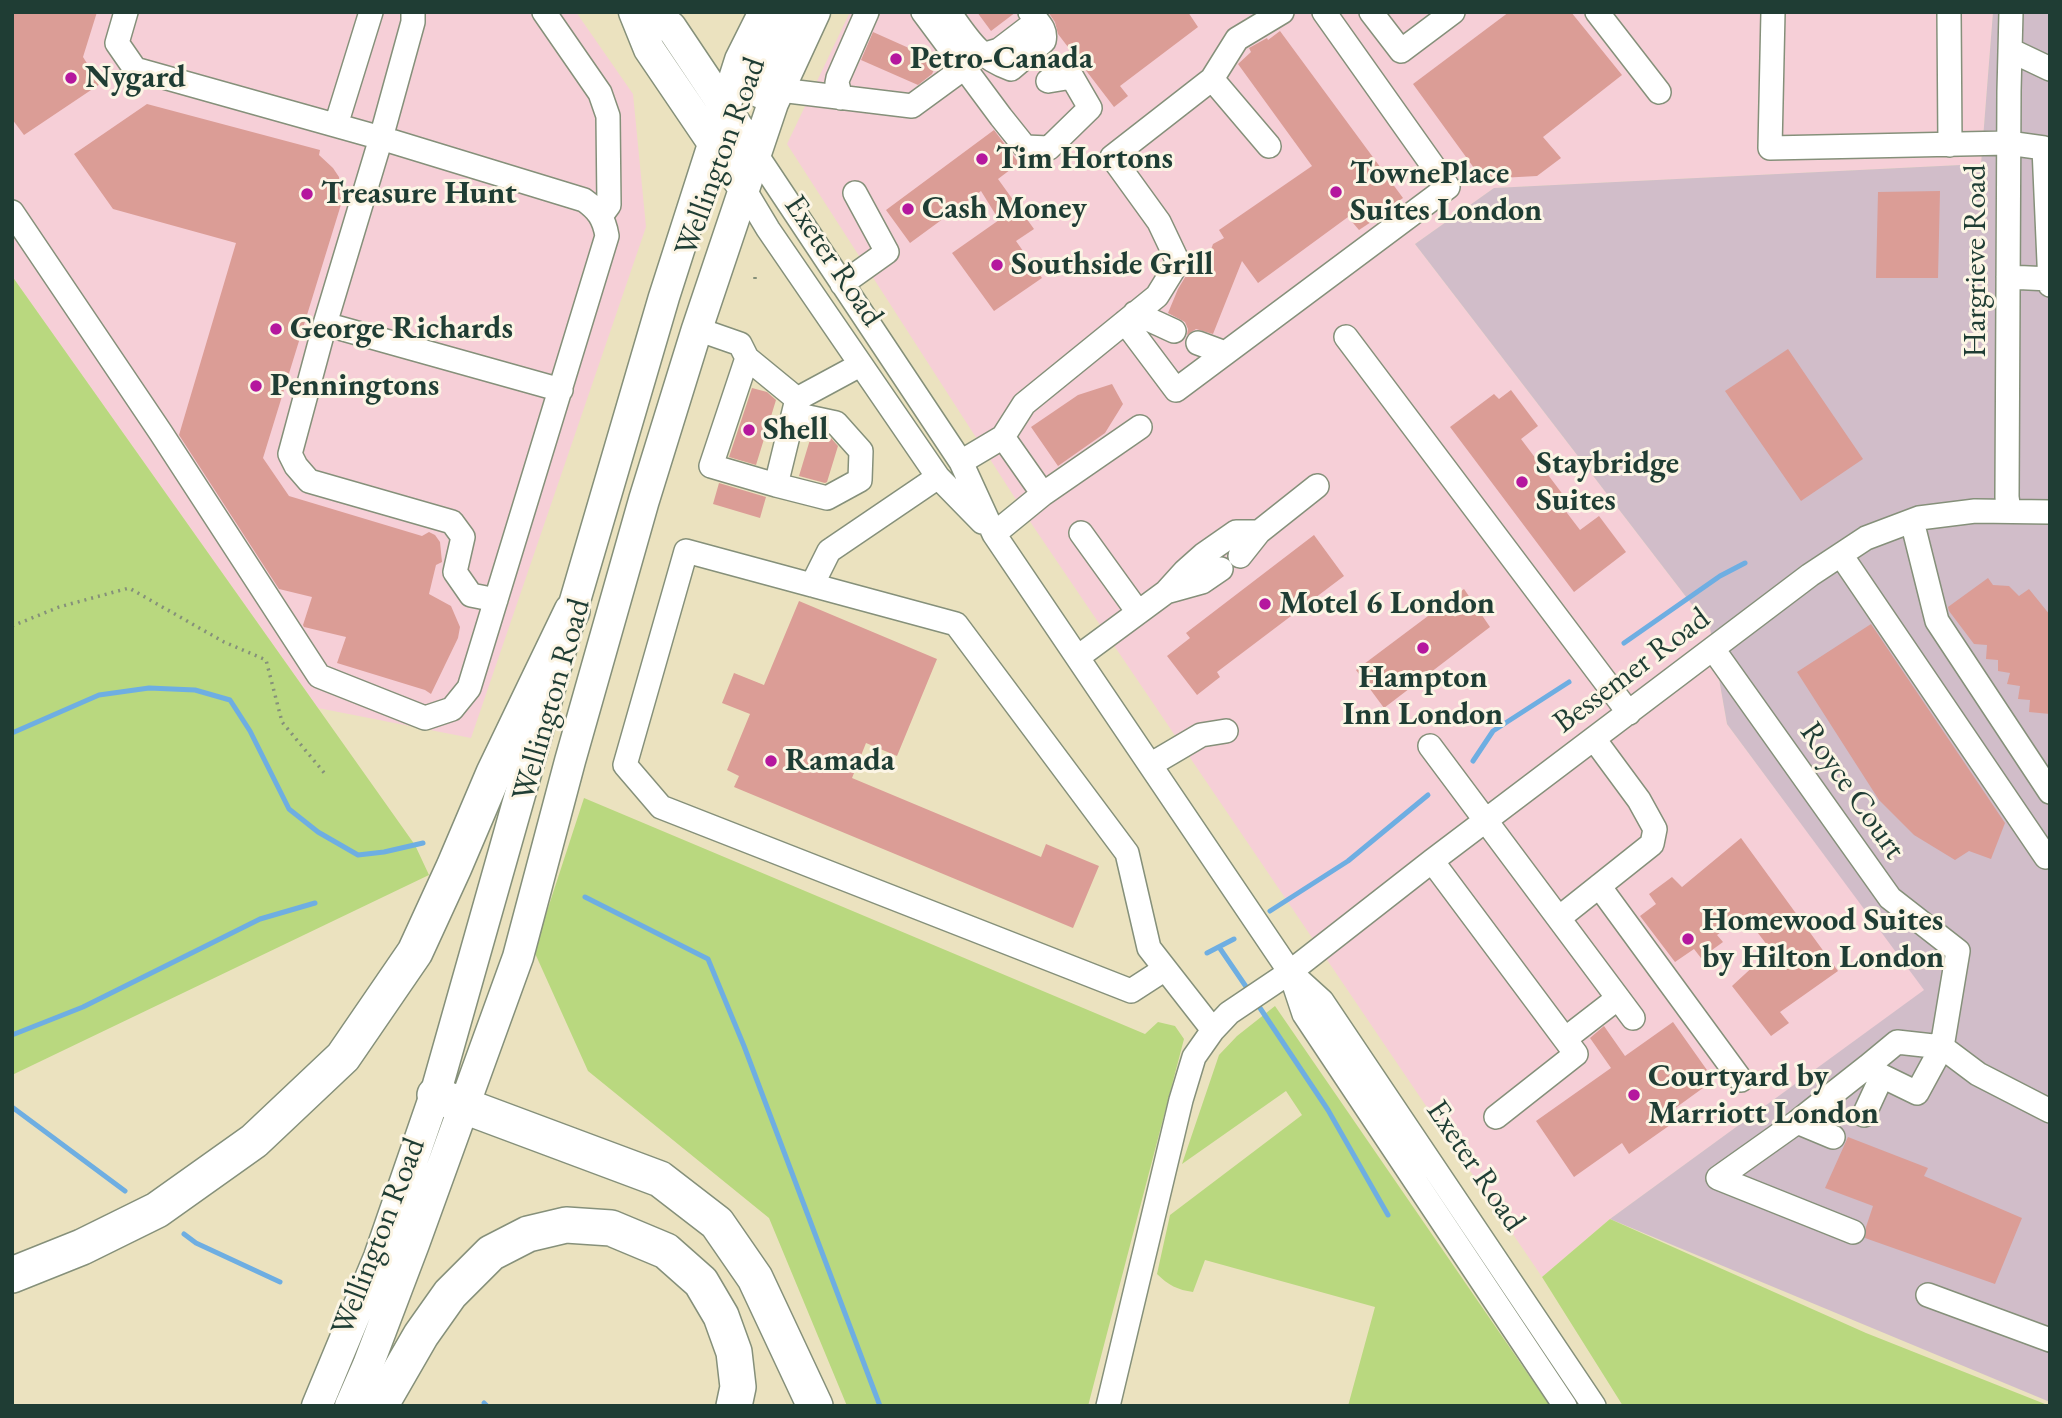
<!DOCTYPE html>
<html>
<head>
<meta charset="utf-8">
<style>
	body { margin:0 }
	#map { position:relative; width:2062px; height:1418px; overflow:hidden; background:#ebe2bf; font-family:"EB Garamond",serif }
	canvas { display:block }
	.frame { position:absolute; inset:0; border:14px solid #1f3d34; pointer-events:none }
</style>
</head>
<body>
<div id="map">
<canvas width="2062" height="1418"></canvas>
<div class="frame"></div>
</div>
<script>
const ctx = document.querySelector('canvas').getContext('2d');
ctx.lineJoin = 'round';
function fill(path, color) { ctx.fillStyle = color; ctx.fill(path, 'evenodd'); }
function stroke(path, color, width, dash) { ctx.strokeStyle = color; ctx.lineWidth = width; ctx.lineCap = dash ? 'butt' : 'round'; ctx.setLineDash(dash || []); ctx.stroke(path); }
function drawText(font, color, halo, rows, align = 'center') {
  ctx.font = font + ' "EB Garamond",serif'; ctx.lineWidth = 6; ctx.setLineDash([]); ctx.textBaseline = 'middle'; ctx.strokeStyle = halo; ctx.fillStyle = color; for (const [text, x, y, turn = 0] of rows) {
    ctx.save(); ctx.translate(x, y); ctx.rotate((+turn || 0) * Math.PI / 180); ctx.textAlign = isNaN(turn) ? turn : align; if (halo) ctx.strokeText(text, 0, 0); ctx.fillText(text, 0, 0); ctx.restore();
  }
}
const built = new Path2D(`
	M12,12H576L633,94L646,227L471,738L318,708L12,276Z
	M850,12H1993L1981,164L1494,188L1415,244L1710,628L1727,724L1925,990L1610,1219L1542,1277L1033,526L787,144Z`);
const industrial = new Path2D(`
	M1993,12H2050V1402L1610,1219L1924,990L1727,724L1710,628L1415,244L1494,188L1981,164Z`);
const green = new Path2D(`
	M12,276L415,845L429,875L12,1075Z
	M584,798L1145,1034L1158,1022L1175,1026L1184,1039L1088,1406H847L769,1218L588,1071L534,951Z
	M1275,1006L1550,1406H1348L1375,1307L1205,1260L1193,1292C1178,1290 1168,1285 1157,1274L1170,1215L1302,1115L1286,1091L1182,1164L1219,1055L1237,1036Z
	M1610,1219L1866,1333L2050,1406H1623L1542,1277Z`);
const stream = new Path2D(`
	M1624,643L1720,576L1745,563
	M12,733L99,695L149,688L195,690L230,700L250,731L289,809L318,832L358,855L384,852L423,843
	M1473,761L1493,731L1569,682
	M585,897L708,959L744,1046L880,1406
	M1270,911L1348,861L1428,795
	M1219,947L1249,991
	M1207,953L1234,939
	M1256,1002L1328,1110L1388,1215
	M12,1035L83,1007L260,919L315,903
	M12,1107L125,1191
	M184,1234L196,1243L280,1282
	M484,1403L487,1406`);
const building = new Path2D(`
	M12,12H97L83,57L100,84L24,135L12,119Z
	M977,12H1016L991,31Z
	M1048,12H1188L1198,27L1120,86L1128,96L1114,107L1058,34L1055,22Z
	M1509,12H1571L1622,75L1543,137L1561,158L1537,176L1482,179L1413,84Z
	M1280,31L1403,198L1391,206L1394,210L1380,221L1377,218L1359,230L1348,217L1258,283L1242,261L1213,334L1196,329L1187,335L1188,329L1185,322L1168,313L1178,289L1190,269L1193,253L1208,258L1213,244L1224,238L1219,230L1312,166L1238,64L1251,52L1249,48L1267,38L1268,40Z
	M873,32L938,61L932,74L918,85L861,60Z
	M147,104L320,150L319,155L333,168L339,177L340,197L343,198L263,458L289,496L422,536L429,532L435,535L440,542L442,562L436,565L429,594L451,606L460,627L458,638L431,694L425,690L337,663L346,637L304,627L303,625L312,597L279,589L179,435L236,243L113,209L74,154Z
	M994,130L1019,163L998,179L1034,229L1016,241L1042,278L994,311L952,253L999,220L981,191L910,243L886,210Z
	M1940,191L1938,278H1876L1878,192Z
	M1788,349L1863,459L1801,501L1725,391Z
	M1112,384L1123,404L1105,433L1058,466L1031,427L1078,395Z
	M752,388L767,392L776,400L756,465L729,457Z
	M1511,390L1538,426L1521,439L1567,500L1561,505L1580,530L1599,516L1626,552L1574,592L1450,427L1494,394L1499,399Z
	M812,433L831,438L838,446L827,482L825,483L799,476Z
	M719,483L766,497L760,518L713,504Z
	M1314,535L1344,576L1217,672L1220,677L1197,695L1167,656L1190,638L1186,633Z
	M1988,578L1993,585L2009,586L2019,596L2029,589L2050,615V714L2029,712L2030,700L2018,699L2020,686L2007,684L2010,673L1998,671V660L1986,659L1987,645L1974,644L1949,611L1948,607Z
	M1464,589L1490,627L1384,708L1356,670Z
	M799,601L937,659L897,756L866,743L852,778L1041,857L1046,844L1099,866L1073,928L734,787L739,776L727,770L750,714L722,703L734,673L764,685Z
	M1871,624L2005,823L1991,859L1969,851L1955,860L1914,835L1879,800L1797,672Z
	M1741,838L1838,971L1780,1012L1789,1023L1771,1036L1732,986L1771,950L1744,915L1717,935L1723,942L1701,958L1694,949L1675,962L1640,916L1656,904L1649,894L1672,877L1682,887Z
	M1673,1022L1714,1080L1674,1109L1680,1118L1629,1154L1622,1143L1574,1177L1536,1121L1611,1068L1590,1038L1604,1026L1625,1056Z
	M1848,1137L1928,1168L1924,1176L2022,1218L1995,1284L1865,1238L1866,1227L1873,1206L1825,1188Z`);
const path = new Path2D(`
	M755,279V274
	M12,626L59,607L129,588L224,642L266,660L282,722L326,775`);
const minor = new Path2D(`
	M126,12L117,43L135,69L381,138L325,324L561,390
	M544,12L600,93L608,116L609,205L601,216
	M923,12L1001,117L1025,147L1049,148L1090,108L1072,77L1048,81
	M949,12C969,40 978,57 1011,69L1044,41C1047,28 1037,22 1030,12
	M1371,12L1401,51L1453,12
	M1597,12L1659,92
	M1773,12L1770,148L2008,143L2044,148L2050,285
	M1949,12L1950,145
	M2010,50L2050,69
	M982,55L999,50L1037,21
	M1212,79L1237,39L1282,12
	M780,90L912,106L964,68
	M841,98L837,83L838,78L867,12
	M336,125L371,12
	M756,154L961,462L994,534L1290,972L1322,1001L1594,1406
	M744,189L768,229L938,477L982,522
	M12,212L161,433L319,676L425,718L452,709L469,688L607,236C604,218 598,210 584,200L381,138L413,22V12
	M2008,277L2050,279
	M842,284L887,252L855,193
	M1135,313L1174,331
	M1125,322L1176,390L1448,187L1324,12
	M325,324L290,454L296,466L309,481L452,522L463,537L455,572L471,595L496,600
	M697,329L740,344L747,358
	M1346,337L1629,713
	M1198,343L1225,353
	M797,399L747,358L711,466L776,485L797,399L860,365
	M961,462L1003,437L1024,404L1157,296L1178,262L1159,222L1112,157L1212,79L1269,146
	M776,485L827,498L860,480L861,451L836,423L794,414
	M1043,494L1140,427
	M2009,511L2007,497L2009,91L2011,12
	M1912,521L1937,621L2050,792
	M1081,533L1138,612
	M994,534L1043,494L1003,437
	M1841,555L2046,857
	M1240,556L1259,532L1317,486
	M812,585L829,551L938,477
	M1166,592L1185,571L1203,555L1236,532H1259
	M1713,649L1890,898L1958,951L1942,1047L1917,1093L1882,1076L1868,1066L1897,1042L1942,1047L1978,1074L2050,1111
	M1078,657L1166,592L1202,582L1221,569
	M1430,746L1633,1018
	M1150,765L1201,735L1226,731
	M1432,861L1576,1054L1496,1117
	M1599,886L1741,1080
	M1559,918L1652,844L1655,829L1639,800L1594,739
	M1165,969L1131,991L661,807L625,765L686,551L956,624L1127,853L1149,948L1213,1030
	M1291,975L1304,1014L1565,1406
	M1565,1039L1618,998
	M1864,1115L1882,1076
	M1797,1122L1833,1137
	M1853,1232L1718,1178L1797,1122L1868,1066
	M1928,1295L2050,1340
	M1108,1406L1181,1100L1194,1057L1213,1030L1229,1013L1290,972L1432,861L1810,575L1866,538L1919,518L1975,511L2050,512`);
const major = new Path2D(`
	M634,12L649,49L744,189
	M653,12L671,27L756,154
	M761,93L786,12
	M317,1406L379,1257L435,1095L572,611L664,297L740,60L764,12
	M350,1406L368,1365L414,1244L518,957L570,761L644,500L697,329L773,103L815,12`);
const highway = new Path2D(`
	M435,1095L660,1179L717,1223L755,1278L815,1406
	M12,1275L82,1247L157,1210L254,1141L343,1057L415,952L454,867L494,773L572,611
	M380,1406L421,1335L450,1294L491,1253L528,1234L566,1225L611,1228L666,1251L701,1282L721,1316L734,1352L738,1387L734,1406`);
const markers = [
	[896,59,7,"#b5179e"],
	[71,78,7,"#b5179e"],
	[982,159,7,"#b5179e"],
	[1336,192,7,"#b5179e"],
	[307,194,7,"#b5179e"],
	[908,209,7,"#b5179e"],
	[997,265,7,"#b5179e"],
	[276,329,7,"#b5179e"],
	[256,386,7,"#b5179e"],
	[749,430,7,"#b5179e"],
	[1522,482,7,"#b5179e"],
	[1265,604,7,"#b5179e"],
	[1423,648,7,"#b5179e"],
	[771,761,7,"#b5179e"],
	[1688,939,7,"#b5179e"],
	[1634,1095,7,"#b5179e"]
];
const poiNames = [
	["Petro-Canada",910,59],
	["Nygard",85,78],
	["Tim Hortons",996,159],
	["TownePlace",1350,174],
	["Suites London",1350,211],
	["Treasure Hunt",321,194],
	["Cash Money",922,209],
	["Southside Grill",1011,265],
	["George Richards",290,329],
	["Penningtons",270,386],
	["Shell",763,430],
	["Staybridge",1536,464],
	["Suites",1536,501],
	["Motel 6 London",1279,604],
	["Hampton",1423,678,"center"],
	["Inn London",1423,715,"center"],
	["Ramada",785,761],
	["Homewood Suites",1702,921],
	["by Hilton London",1702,958],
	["Courtyard by",1648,1077],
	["Marriott London",1648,1114]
];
const streetNames = [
	["Wellington Road",721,157,-70],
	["Exeter Road",833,261,56],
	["Hargrieve Road",1976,261,-90],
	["Bessemer Road",1632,671,-37],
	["Wellington Road",552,700,-74],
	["Royce Court",1852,791,55],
	["Exeter Road",1475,1166,56],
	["Wellington Road",379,1237,-69]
];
fill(built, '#f6cfd7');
fill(industrial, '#d1bdc9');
fill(green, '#b9d87f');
stroke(stream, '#6eaee2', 5);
fill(building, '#db9d96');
stroke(minor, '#85907a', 26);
stroke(major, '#85907a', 33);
stroke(highway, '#85907a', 38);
stroke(path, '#85907a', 3.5, [2, 5]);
stroke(minor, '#fff', 23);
stroke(major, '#fff', 30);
stroke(highway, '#fff', 35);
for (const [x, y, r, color] of markers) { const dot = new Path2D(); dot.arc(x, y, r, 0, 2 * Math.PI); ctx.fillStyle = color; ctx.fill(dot); stroke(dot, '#fcf5e5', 2.5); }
drawText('bold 32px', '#1f3d34', '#fcf5e5', poiNames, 'left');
drawText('32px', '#1f3d34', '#fcf5e5', streetNames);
</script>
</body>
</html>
